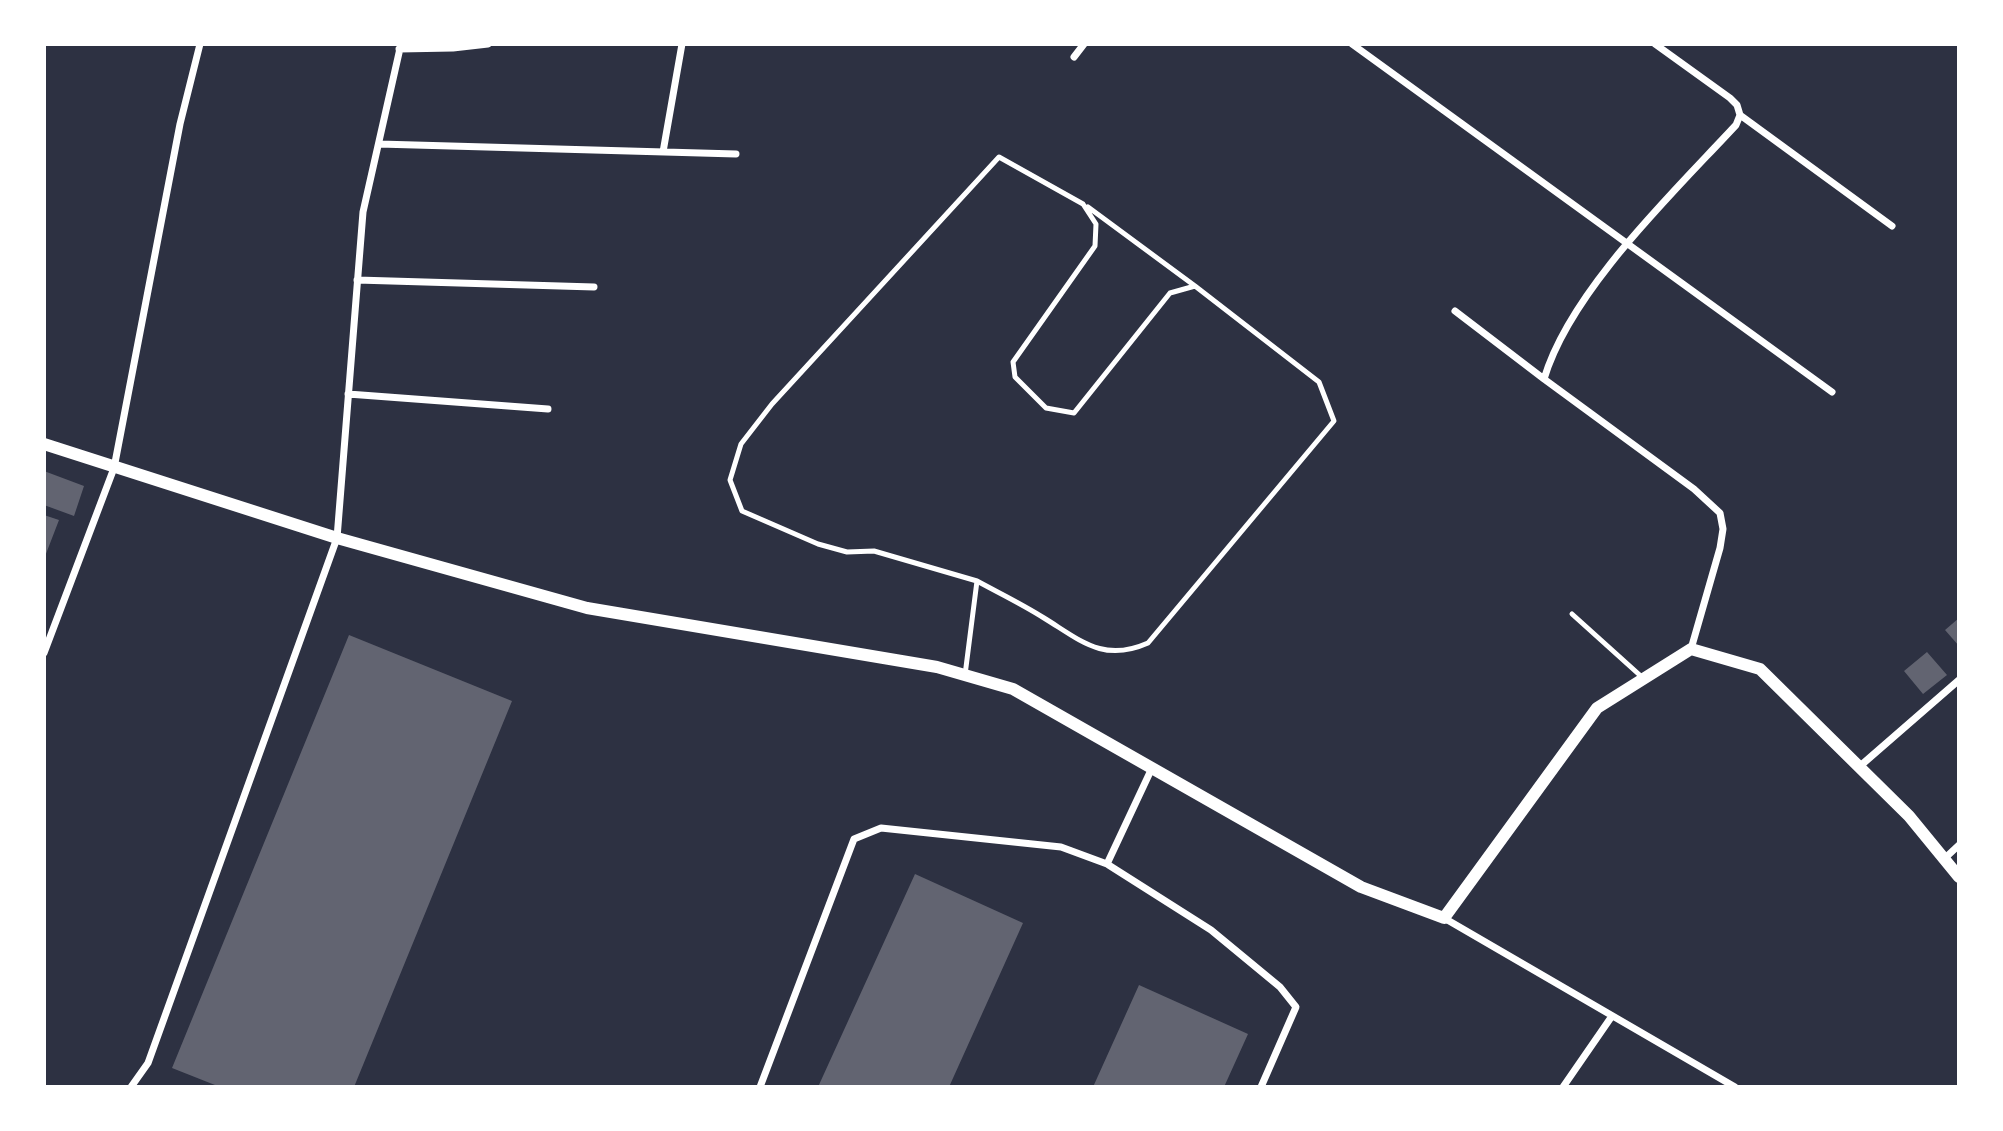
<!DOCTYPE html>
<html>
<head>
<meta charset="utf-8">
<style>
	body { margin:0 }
	#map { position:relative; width:2003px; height:1131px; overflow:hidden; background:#2d3142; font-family:Cabin,sans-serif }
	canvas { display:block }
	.frame { position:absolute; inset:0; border:46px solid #fff; pointer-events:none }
</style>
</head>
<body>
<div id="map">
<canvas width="2003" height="1131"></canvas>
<div class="frame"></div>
</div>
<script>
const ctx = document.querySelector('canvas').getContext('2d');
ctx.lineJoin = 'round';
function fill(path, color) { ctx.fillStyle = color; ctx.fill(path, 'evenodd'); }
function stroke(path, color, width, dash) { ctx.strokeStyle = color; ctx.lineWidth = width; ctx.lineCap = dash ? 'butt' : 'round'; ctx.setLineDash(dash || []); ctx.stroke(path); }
const building = new Path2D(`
	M44,471L84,486L74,516L44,505Z
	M44,515L59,520L44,559Z
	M1959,618V646L1945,630Z
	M349,635L512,701L354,1087H220L172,1068Z
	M1927,652L1947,675L1923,694L1904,671Z
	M915,874L1023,923L949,1087H818Z
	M1139,985L1248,1034L1224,1087H1093Z`);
const service = new Path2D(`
	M1088,207L1195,286
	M1572,614L1643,678
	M965,675L977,581L874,551L847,552L818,544L742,511L730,480L741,444L772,404L999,157L1083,204L1096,224L1095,246L1013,362L1015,377L1046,408L1074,413L1170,293L1195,286L1319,382L1334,421L1148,643C1103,663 1080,640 1044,618C1022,604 999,593 977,581`);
const minor = new Path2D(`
	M1352,44L1832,392
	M1655,44L1730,98L1737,105L1740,115L1736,125C1673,193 1570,291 1544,379L1694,489L1720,513L1723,529L1720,548L1691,649
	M399,49L453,48L488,44
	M1074,57L1084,44
	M1740,115L1892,226
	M379,144L736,154
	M663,152L682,44
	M357,280L594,287
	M1455,311L1544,379
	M348,394L548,409
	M44,653L114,468L180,124L200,44
	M1859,767L1959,680
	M1944,859L1959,845
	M1107,864L1152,768
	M1444,918L1735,1087
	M131,1087L148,1063L337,538L363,212L401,44
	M760,1087L854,839L881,828L1061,847L1107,864L1211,930L1280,987L1296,1007L1261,1087
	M1563,1087L1612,1016`);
const tertiary = new Path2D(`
	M44,444L337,538L587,608L937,667L1013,689L1361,887L1444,918L1597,708L1691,649L1760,669L1909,816L1959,877`);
fill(building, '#626471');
stroke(service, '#fff', 5);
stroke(minor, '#fff', 7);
stroke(tertiary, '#fff', 12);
</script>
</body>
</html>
